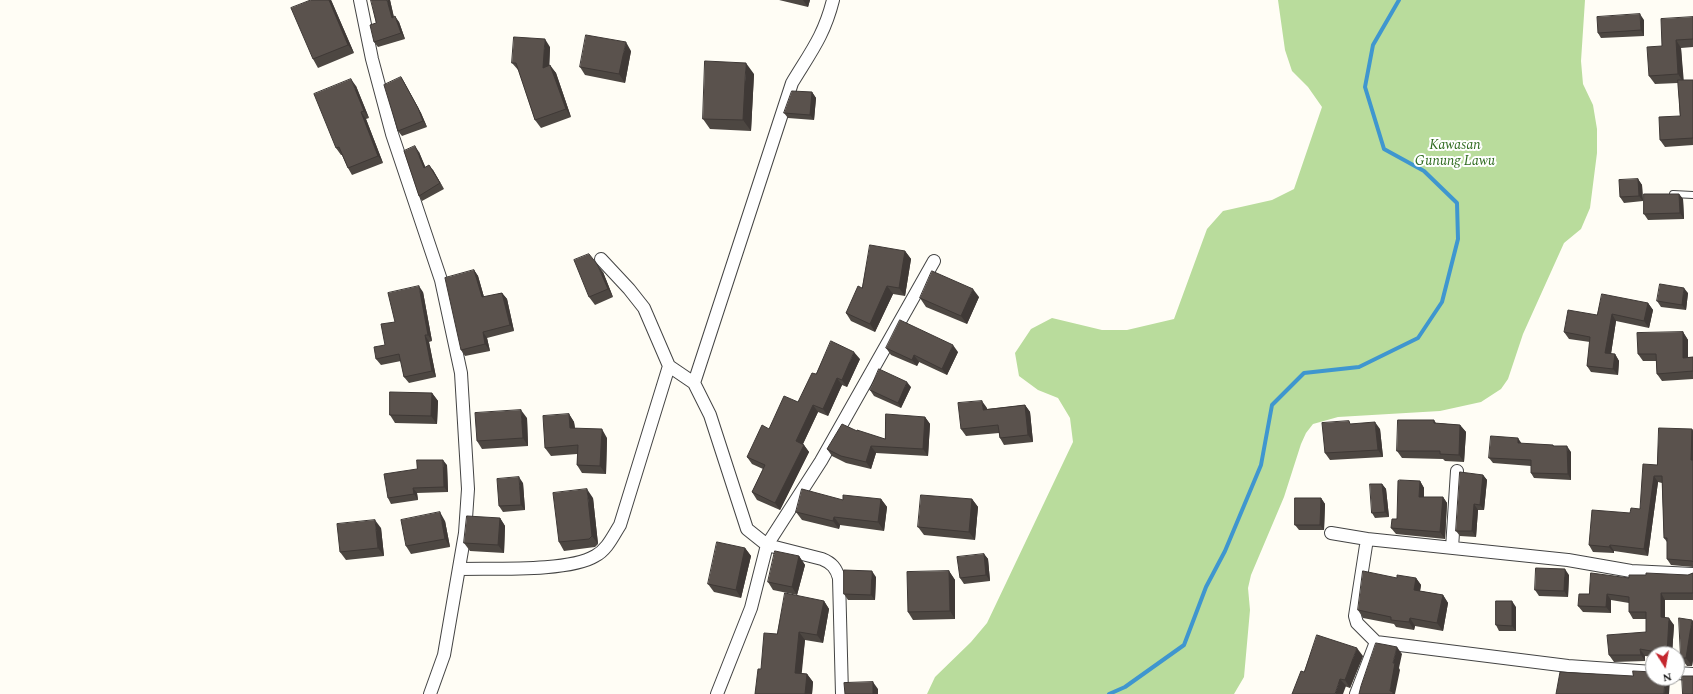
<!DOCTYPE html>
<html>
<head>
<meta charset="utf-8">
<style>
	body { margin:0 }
	#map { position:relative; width:1693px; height:694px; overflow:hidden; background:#fffdf5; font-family:Spectral,serif }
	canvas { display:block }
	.north { position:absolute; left:1645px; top:646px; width:40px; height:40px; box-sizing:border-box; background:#fff; border:1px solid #a0a0a0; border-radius:50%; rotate:169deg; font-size:11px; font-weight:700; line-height:16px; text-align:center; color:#111 }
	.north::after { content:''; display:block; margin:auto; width:14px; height:18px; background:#c4262e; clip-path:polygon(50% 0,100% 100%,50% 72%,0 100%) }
</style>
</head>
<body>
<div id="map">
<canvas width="1693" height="694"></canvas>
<div class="north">N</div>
</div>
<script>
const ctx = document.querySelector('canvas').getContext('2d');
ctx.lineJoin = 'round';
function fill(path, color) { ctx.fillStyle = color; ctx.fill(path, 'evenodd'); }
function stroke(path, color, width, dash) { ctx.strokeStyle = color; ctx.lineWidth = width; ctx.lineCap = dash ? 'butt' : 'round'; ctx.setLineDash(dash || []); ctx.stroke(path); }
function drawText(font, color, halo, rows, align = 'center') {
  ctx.font = font + ' Spectral,serif'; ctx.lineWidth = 4; ctx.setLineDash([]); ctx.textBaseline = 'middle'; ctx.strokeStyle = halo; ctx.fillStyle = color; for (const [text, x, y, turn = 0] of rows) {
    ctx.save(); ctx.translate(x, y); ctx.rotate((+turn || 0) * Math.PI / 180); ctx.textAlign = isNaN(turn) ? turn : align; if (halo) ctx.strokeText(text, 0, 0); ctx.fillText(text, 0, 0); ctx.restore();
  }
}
const forest = new Path2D(`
	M1278,0H1585L1581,61L1583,84L1593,105L1597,129V153L1590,208L1581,229L1564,243L1523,334L1508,379L1501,389L1481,402L1440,411L1338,417L1313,424L1306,433L1301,444L1284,497L1251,575L1248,588L1250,610L1244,677L1234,694H927L935,677L971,642L987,623L1073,442L1070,418L1058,398L1038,390L1019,376L1015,353L1031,329L1052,318L1102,330H1127L1174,319L1207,229L1223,211L1272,200L1294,189L1322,107L1308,87L1292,71L1285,50Z`);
const stream = new Path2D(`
	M1109,694L1125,687L1184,645L1206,587L1225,551L1261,465L1272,405L1304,373L1359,367L1418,338L1442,302L1458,239L1457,203L1424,171L1384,149L1365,87L1373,45L1399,0`);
const lane = new Path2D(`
	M1673,194L1693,195`);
const street = new Path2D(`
	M360,0L372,59L392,134L441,280L461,373L468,489L465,533L444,655L430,694
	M601,259L629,289L644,308L669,366L694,383L710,415L747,529L767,545L822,559C832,563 836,568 839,578L842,694
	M694,383L792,83C810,53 824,36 833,0
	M1331,533L1367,539
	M1452,548L1457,471
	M459,569C492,568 569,572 595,556C607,550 613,536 620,525L669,366
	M1653,672L1568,666L1376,642L1357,623L1355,616L1367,539L1568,560L1631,571L1693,574
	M1677,673L1693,674
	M717,694L751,608L767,545L821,461L934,261
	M1356,694L1376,642`);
const wall = new Path2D(`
	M311,0H331L354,53L318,68L313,59Z
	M390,0L394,17L399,22L405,39L378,47L374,42L376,23Z
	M779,0H810L808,7Z
	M1693,17V47L1681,48L1683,80H1693V145L1665,147L1660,140L1680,116L1678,83L1655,84L1649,76Z
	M1644,20V36L1601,38L1598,33Z
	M550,47L549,65L556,73L571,117L541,128L535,120L519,71L512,63Z
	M631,51L625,83L585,75L580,67Z
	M754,74L751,131L710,129L703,119Z
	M401,77L404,82L421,113L427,127L402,136L398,131Z
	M356,86L369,118L366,119L383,163L352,175L348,168L342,155H341L336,148Z
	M812,92L816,98L814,120L788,118L784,113Z
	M419,152L425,167L433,170L444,189L422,201L419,196Z
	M1638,179L1642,185L1643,201L1624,203L1620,197Z
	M1679,194L1683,199L1684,219L1648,220L1644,214Z
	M905,251L911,259L905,296L893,294L875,332L851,321L846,313L862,288Z
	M474,270L478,276L484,297L502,293L507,299L514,331L487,338L490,351L465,356L461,350Z
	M603,272L613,297L595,305L589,297Z
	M423,292L432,341L429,342L436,377L409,383L404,377L401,361L381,365L376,359L385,345L395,322Z
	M1688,293L1686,310L1661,307L1657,301Z
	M979,297L967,324L926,307L920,298Z
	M1648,303L1653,310L1649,328L1616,321L1611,354H1615L1619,361L1618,375L1591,372L1587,366L1590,342L1569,339L1564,332L1597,315Z
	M1683,332L1688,340V357H1693V379L1662,381L1657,374L1656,361H1643L1638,354Z
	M886,348L958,352L947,375L919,362L917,366L891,355Z
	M860,359L847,387L842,385L828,416L818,412L803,444L809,452L780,510L757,500L752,492L763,469L752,464L747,457L769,429L798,402L816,374Z
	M911,387L901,408L874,396L870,390Z
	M432,393L438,401L437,424L395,423L390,415Z
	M1025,405L1030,412L1033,442L1004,445L1000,438L999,433L966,436L961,429L987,408V409Z
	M569,414L574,422L575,428L607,438L606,474L582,473L577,465V454L551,456L545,448Z
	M925,417L930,424L928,456L876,453L871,469L846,463L832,456L827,449L857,431L885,439Z
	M527,418L528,446L482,449L477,441Z
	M1434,420L1436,423L1460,425L1466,432L1464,462L1445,461L1443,459L1402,458L1397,451Z
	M1352,424L1380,429L1383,457L1330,460L1325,453Z
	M1692,429L1693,431V567L1671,565L1667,559V542L1664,538L1662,483L1658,482L1648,556L1614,551V553L1593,552L1589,545L1630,513L1640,509L1657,465Z
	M1522,444L1553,445L1554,446L1571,452V480L1534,478L1531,473V466L1493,463L1489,458Z
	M447,465L448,492L417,493L418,500L391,504L388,498Z
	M1483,475L1487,480L1484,510H1478L1476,537L1460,536L1456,531Z
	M1420,481L1424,488V497H1443L1447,503L1445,539L1396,534L1391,528Z
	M523,483L525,510L503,512L499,506Z
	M1382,484L1386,489L1389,517L1375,518L1372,513Z
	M593,498L598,544L595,547L564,551L559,542Z
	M1321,498L1325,504L1324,530H1299L1295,525Z
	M881,499L887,507L884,531L840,525L839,529L802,520L796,512L843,500Z
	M972,499L978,507L975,540L924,535L918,527Z
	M500,518L505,526L504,553L470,551L464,543Z
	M445,521L450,547L411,554L406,546Z
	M381,528L384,556L346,560L340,552Z
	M745,548L751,556L741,598L714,592L708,584Z
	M984,554L988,559L990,581L964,584L960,578Z
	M799,556L805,565L797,595L773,590L768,582Z
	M949,571L955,580V619L913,620L908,612Z
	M1693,573V600H1665V618L1674,625L1672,654H1653V657L1645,656V661L1614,662L1609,655L1646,632V619H1633L1629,612V603L1611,600V613L1583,612L1578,606L1589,594L1629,578L1688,575Z
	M1569,575L1568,597L1539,596L1535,590Z
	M876,577L875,600H848L844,594Z
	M1397,578H1416L1421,585L1420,591L1443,595L1448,603L1443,631L1415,626L1414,630L1396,627L1394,624L1363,618L1358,610Z
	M824,601L829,609L823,643L805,640L801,673L807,674L813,682L812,694H755L761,669L777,634Z
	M1516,607V631H1499L1496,625Z
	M1693,621V660L1692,666H1687L1681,658Z
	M1363,656L1350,688L1304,672Z`);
const shadedWall = new Path2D(`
	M329,0H331L332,2L354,53L348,45Z
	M387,0H390L395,23L392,18Z
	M803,0H810L808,7Z
	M1640,14L1644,20V36L1641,30Z
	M395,16L399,22L405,39L401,33Z
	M545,39L550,47L549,76L543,68Z
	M1676,40L1681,48L1684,83L1678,74Z
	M626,42L631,51L625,83L619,74Z
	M746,63L754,74L751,131L743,120Z
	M550,65L556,73L571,117L566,109Z
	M401,77L404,82L421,113L427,127L423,121Z
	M351,79L356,86L369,118L364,111Z
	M812,92L816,98L814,120L810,115Z
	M361,112L366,119L383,163L378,156Z
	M415,146L419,152L428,173L424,168Z
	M429,165L433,170L444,189L440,183Z
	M1638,179L1642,185L1643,201L1639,196Z
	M1679,194L1683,199L1684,219L1680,213Z
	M905,251L911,259L905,296L899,288Z
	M597,264L603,272L613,297L608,289Z
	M474,270L478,276L486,304L482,297Z
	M419,286L423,292L432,341L428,335Z
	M887,286L893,294L875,332L870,324Z
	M1684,288L1688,293L1686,310L1682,305Z
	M973,289L979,297L967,324L961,316Z
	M502,293L507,299L514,331L510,325Z
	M1648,303L1653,310L1649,328L1644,321Z
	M1612,314L1616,321L1610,360L1605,353Z
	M483,332L487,338L490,351L485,344Z
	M1683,332L1688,340V365L1683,358Z
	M425,335L429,342L436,377L432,371Z
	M953,345L958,352L947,375L942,369Z
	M854,352L860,359L847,387L842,380Z
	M1615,354L1619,361L1618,375L1613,369Z
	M914,355L919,362L917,366L912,360Z
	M837,378L842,385L828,416L823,409Z
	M907,382L911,387L901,408L898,403Z
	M432,393L438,401L437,424L431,416Z
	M982,401L987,408L988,417L983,410Z
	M813,405L818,412L801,448L796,441Z
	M1025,405L1030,412L1033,442L1028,435Z
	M521,410L527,418L528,446L523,438Z
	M569,414L574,422L576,436L570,428Z
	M925,417L930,424L928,456L923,449Z
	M1375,422L1380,429L1383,457L1378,450Z
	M1460,425L1466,432L1464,462L1459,455Z
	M602,429L607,438L606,474L600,466Z
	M1692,429L1693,431V463L1691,460Z
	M1518,438L1522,444L1518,443Z
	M804,445L809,452L780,510L775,503Z
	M871,446L876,453L871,469L866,462Z
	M1567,446L1571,452V480L1568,474Z
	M443,460L447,465L448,492L444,487Z
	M1483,475L1487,480L1484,510L1480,505Z
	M1654,476L1658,482L1648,556L1644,549Z
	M519,477L523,483L525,510L521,505Z
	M1420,481L1424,488V503L1419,497Z
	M1382,484L1386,489L1389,517L1385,512Z
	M413,488L417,493L418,500L414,494Z
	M587,489L593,498L598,544L592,536Z
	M1443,497L1447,503L1445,539L1440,532Z
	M1321,498L1325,504L1324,530L1320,525Z
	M881,499L887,507L884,531L878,522Z
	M972,499L978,507L975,540L969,532Z
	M1474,504L1478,510L1476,537L1472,531Z
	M440,512L445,521L450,547L445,539Z
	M834,517L840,525L839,529L833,521Z
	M500,518L505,526L504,553L498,545Z
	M375,520L381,528L384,556L378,548Z
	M1610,545L1614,551V553L1609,547Z
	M745,548L751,556L741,598L736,590Z
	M984,554L988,559L990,581L986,575Z
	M799,556L805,565L797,595L792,587Z
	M1565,569L1569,575L1568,597L1564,591Z
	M872,571L876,577L875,600L871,595Z
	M949,571L955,580V619L950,611Z
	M1416,578L1421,585L1419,597L1414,590Z
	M1661,593L1665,600V623L1661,617Z
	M1607,594L1611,600V613L1606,607Z
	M1443,595L1448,603L1443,631L1437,623Z
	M824,601L829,609L823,643L817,635Z
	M1512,601L1516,607V631L1512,626Z
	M1410,618L1415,626L1414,630L1409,622Z
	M1669,618L1674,625L1672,654H1667Z
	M1692,620L1693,621V660L1692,666L1686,658Z
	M799,632L805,640L801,681L795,673Z
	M1397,647L1402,654L1399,668L1400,670L1395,694H1392L1390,691L1393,663Z
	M1357,648L1363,656L1350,688L1345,680Z
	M1640,649L1645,656V661L1641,655Z
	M807,674L813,682L812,694H805Z
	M1665,678H1669L1670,680L1669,694H1664Z
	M1340,679L1346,686L1343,694H1335Z
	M873,682L878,689V694H873Z`);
const building = new Path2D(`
	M311,0H329L348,45L313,59L291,8Z
	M371,0H387L392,18L395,16L401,33L374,42L370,25L376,23Z
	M1640,14L1641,30L1598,33L1597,17Z
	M1693,17V39L1676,40L1678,74L1649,76L1647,47L1662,46L1661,19Z
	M586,35L626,42L619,74L580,67Z
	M514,37L545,39L543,68L550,65L566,109L535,120L516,63H512Z
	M705,61L746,63L743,120L703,119Z
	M401,77L418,108L423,121L398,131L384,85Z
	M351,79L364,111L361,112L378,156L348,168L339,147L336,148L314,94Z
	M1678,80H1693V138L1660,140L1659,117L1680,116Z
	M792,91L812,92L810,115L784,113Z
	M415,146L424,168L429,165L440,183L419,196L404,151Z
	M1638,179L1639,196L1620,197L1619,180Z
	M1644,194H1679L1680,213L1644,214Z
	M870,245L905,251L899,288L887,286L870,324L846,313L858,286L862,288Z
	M589,254L597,264L608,289L589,297L574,260Z
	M474,270L482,297L502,293L510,325L483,332L485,344L461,350L445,278Z
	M932,271L973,289L961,316L920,298Z
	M1660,284L1684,288L1682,305L1657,301Z
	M419,286L428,335H425L432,371L404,377L399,354L376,359L374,347L385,345L381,324L395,322L388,293Z
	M1602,294L1648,303L1644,321L1612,314L1605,353L1615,354L1613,369L1587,366L1590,337L1564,332L1568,310L1597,315Z
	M900,320L953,345L942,369L914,355L912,360L886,348Z
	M1683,332V358L1693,357V371L1657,374L1656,354H1638L1637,333Z
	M831,341L854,352L842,380L837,378L823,409L813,405L796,441L804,445L775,503L752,492L765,465L747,457L762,425L769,429L784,396L798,402L812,373L816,374Z
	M879,369L907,382L898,403L870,390Z
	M390,392L432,393L431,416L390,415Z
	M982,401L983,410L1025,405L1028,435L1000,438L998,425L961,429L958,403Z
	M521,410L523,438L477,441L475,413Z
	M569,414L570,428L602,429L600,466L577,465L578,445L545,448L543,416Z
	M886,414L925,417L923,449L871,446L866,462L841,456L827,449L842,424L857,431V430L885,439Z
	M1398,420H1434V423L1460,425L1459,455L1440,454V451H1397Z
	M1349,421L1350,424L1375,422L1378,450L1325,453L1322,423Z
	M1659,428L1692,429L1691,460H1693V562L1692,561L1667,559V538H1664L1662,476H1654L1644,549L1610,545L1609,547L1589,545L1592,510L1630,513L1631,508L1640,509L1643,464L1657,465Z
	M1491,436L1518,438V443L1553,445V446H1567L1568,474L1531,473V460L1489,458Z
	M417,460H443L444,487L413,488L414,494L388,498L384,474L417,469Z
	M1460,472L1483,475L1480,505L1474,504L1472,531H1456Z
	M519,477L521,505L499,506L497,479Z
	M1400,480L1420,481L1419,497H1443L1440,532L1391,528L1392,519H1397L1398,481Z
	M1370,484H1382L1385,512L1372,513Z
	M587,489L592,536L589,539L559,542L553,493Z
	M802,489L843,500V495L881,499L878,522L834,517L833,521L796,512Z
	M921,495L972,499L969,532L918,527Z
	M1295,498H1321L1320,525H1295Z
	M440,512L445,539L406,546L401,520Z
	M467,516L500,518L498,545L464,543Z
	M375,520L378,548L340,552L337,524Z
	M717,542L745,548L736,590L708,584Z
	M775,551L799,556L792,587L768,582Z
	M984,554L986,575L960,578L957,557Z
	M1536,568L1565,569L1564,591L1535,590Z
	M844,570L872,571L871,595L844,594Z
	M949,571L950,611L908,612L907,572Z
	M1363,571L1397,578V575L1416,578L1414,590L1443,595L1437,623L1410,618L1409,622L1391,620V617L1358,610Z
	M1591,573L1629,578V575H1646V573L1688,575L1693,573V593H1661V617L1669,618L1667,654L1640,649L1641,655H1609L1607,635L1646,632V612H1629V597L1607,594L1606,607L1578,606L1579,594H1589Z
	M785,593L824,601L817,635L799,632L795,673L807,674L805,694H755L758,669H761L764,633L777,634Z
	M1496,601H1512V626L1496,625Z
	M1679,618L1692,620L1686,658H1681Z
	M1317,635L1357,648L1345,680L1340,679L1335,694H1292L1301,671L1304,672Z
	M1376,643L1387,645L1397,647L1393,663H1395L1390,691L1393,692V694H1359L1361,686Z
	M1633,671L1653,672V678H1665L1664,694H1556L1560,672L1633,676Z
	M1682,676H1693V694H1683Z
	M873,682V694H845L844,683Z`);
const parkNames = [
	["Kawasan",1455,146],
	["Gunung Lawu",1455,162]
];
fill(forest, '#b9dc9c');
stroke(stream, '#3f96cf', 4);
stroke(lane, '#444', 8);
stroke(street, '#444', 14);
stroke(lane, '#fff', 6);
stroke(street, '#fff', 12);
fill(wall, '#4d4742');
fill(shadedWall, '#3f3936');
fill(building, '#5a524d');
stroke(building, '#3f3936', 1);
drawText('italic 14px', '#2f6b1f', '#fff', parkNames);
</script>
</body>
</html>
